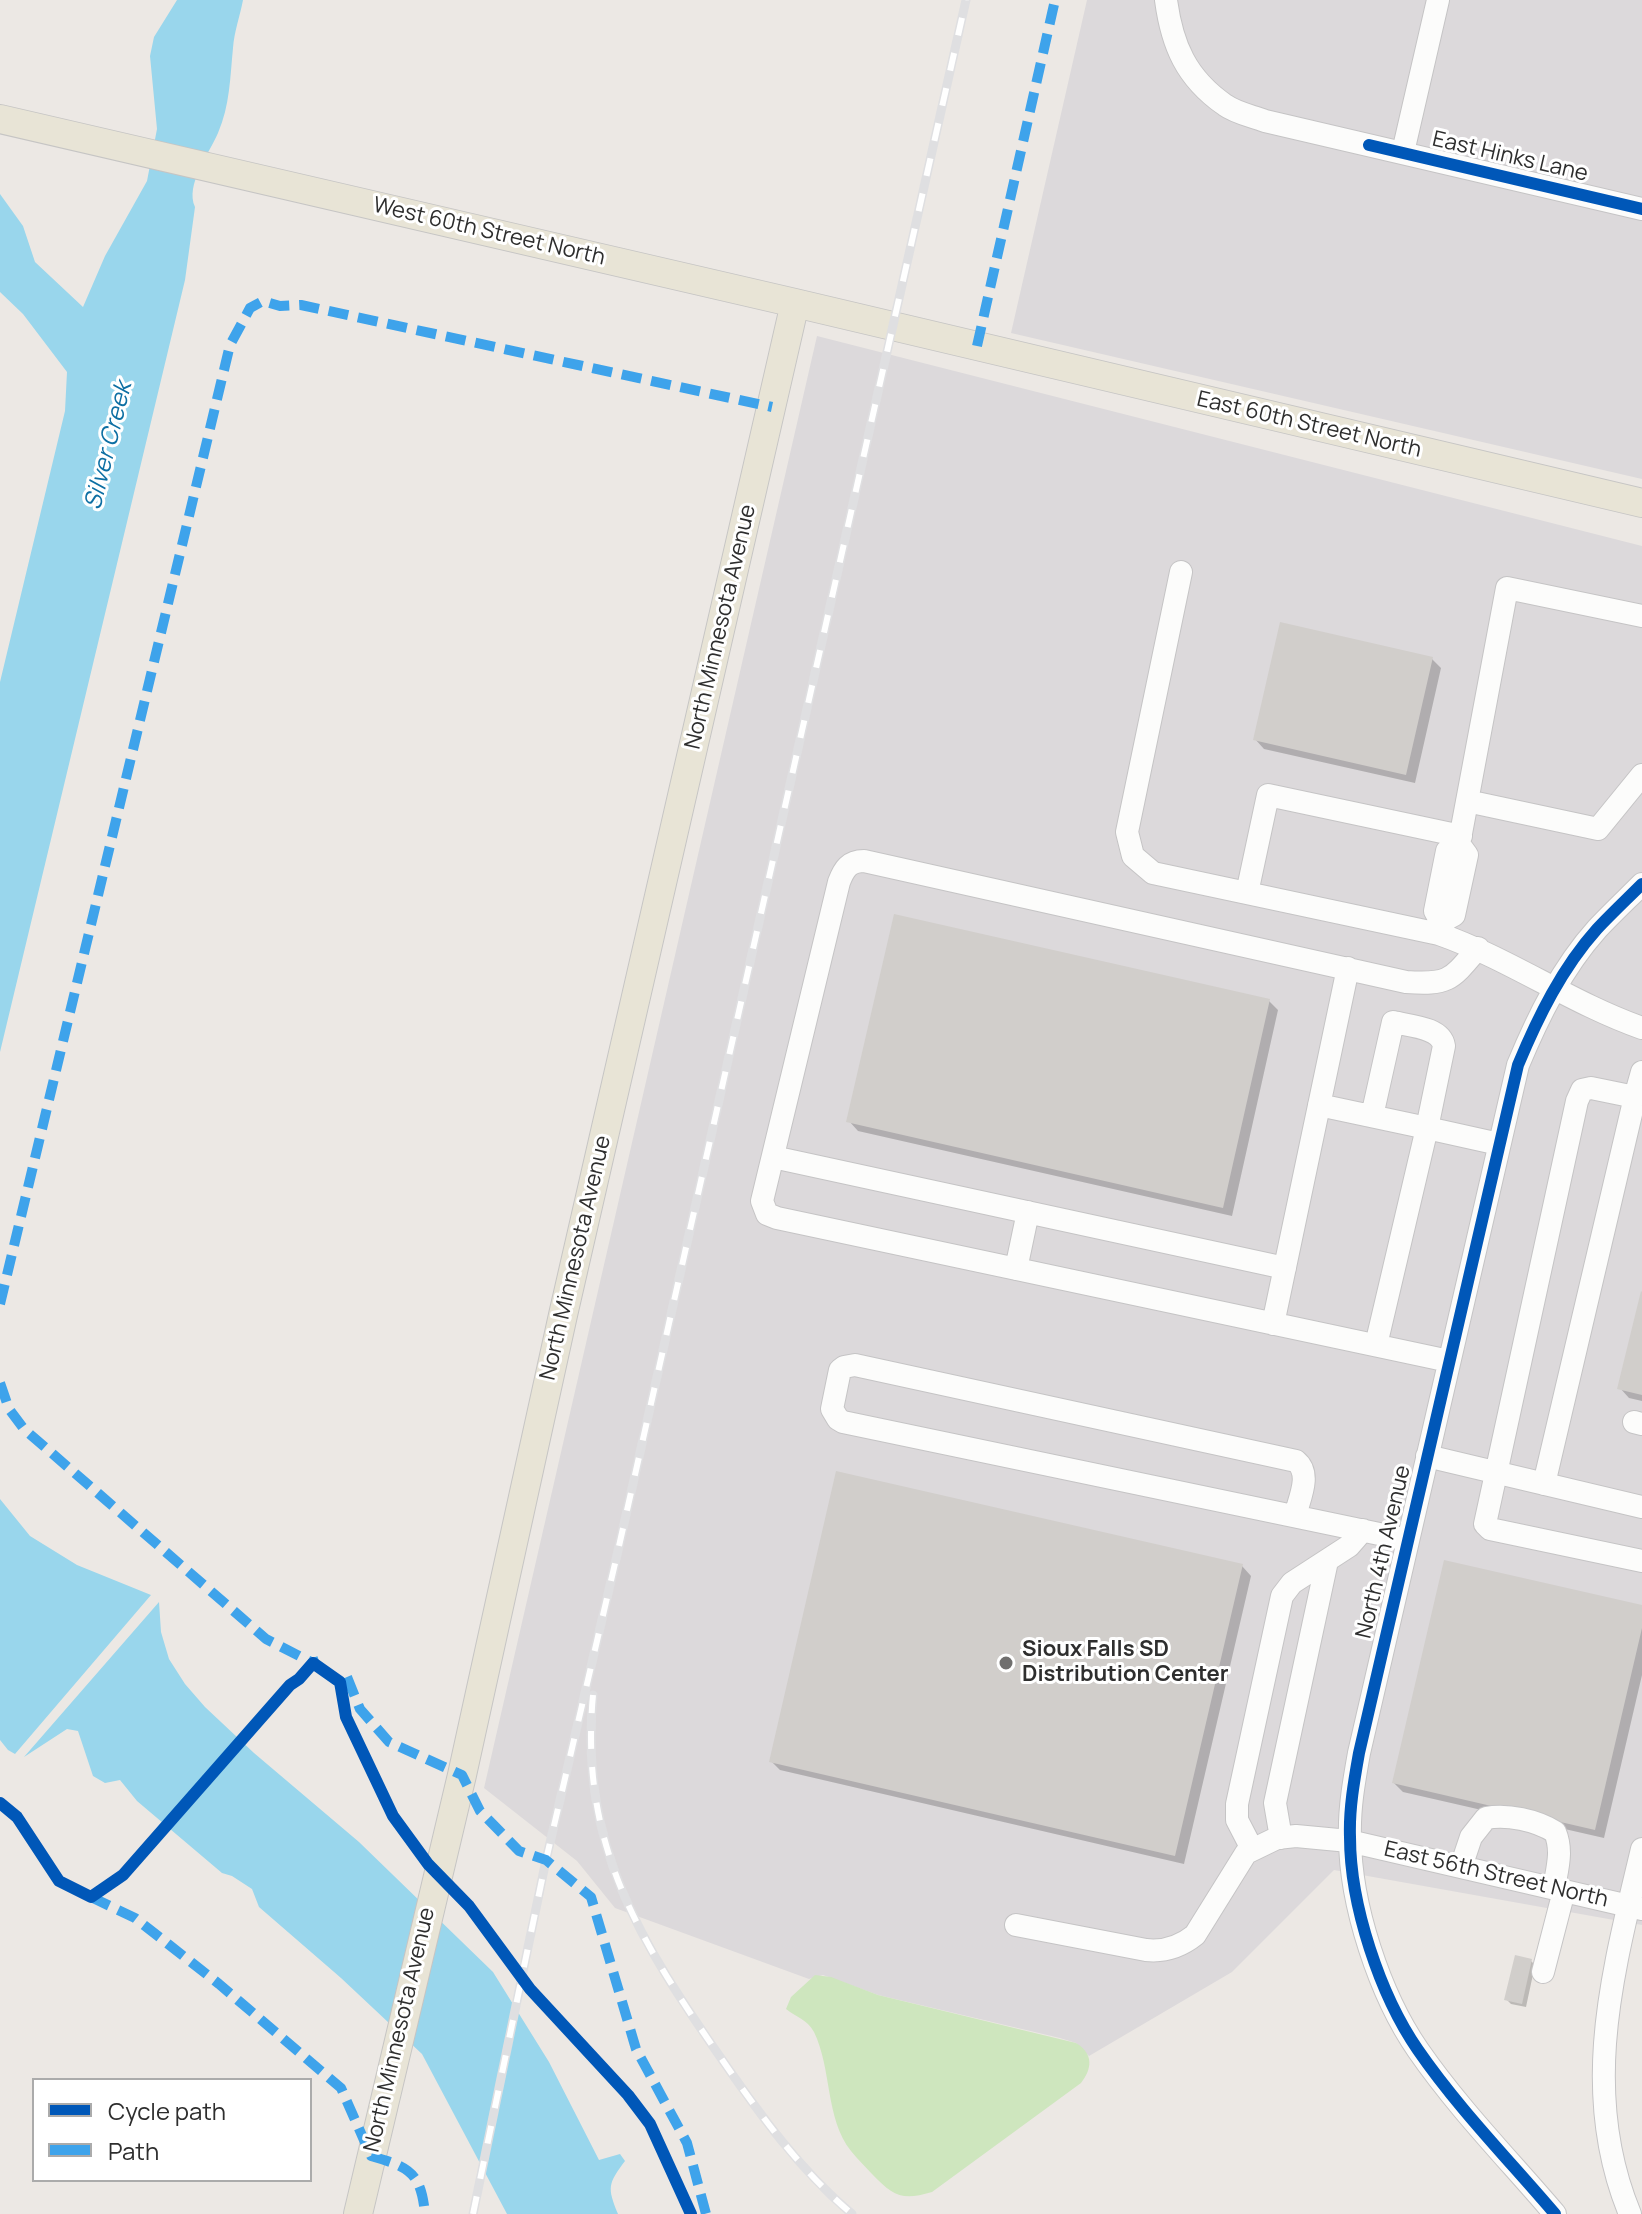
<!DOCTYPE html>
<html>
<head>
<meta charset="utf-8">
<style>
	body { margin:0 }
	#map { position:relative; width:1642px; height:2214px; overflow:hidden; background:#ece8e4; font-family:Manrope,sans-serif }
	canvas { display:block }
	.legend { position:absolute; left:32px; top:2078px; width:280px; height:104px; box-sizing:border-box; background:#fff; border:2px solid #ababab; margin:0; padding:10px 14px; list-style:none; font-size:24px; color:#2e2e2e }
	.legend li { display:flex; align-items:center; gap:16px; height:40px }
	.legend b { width:40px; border:2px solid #ababab }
</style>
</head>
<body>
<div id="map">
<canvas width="1642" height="2214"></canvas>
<ul class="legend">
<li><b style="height:10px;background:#0057b8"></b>Cycle path</li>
<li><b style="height:10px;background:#3ea3eb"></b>Path</li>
</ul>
</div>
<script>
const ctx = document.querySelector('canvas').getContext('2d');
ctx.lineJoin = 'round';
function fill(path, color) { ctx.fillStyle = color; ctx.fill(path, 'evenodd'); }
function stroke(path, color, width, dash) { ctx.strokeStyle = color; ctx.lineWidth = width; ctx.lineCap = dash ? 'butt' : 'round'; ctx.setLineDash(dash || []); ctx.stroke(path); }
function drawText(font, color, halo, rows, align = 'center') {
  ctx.font = font + ' Manrope,sans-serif'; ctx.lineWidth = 6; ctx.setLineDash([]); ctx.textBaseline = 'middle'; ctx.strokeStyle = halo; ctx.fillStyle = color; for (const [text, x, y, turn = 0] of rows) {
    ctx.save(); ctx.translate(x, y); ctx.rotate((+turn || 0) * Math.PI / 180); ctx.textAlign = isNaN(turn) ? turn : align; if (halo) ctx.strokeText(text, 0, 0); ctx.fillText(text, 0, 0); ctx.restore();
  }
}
const industrial = new Path2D(`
	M1087,0H1642V479L1011,333Z
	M817,336L1642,546V1925L1334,1870L1232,1972L1089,2056L1076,2043L1060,2038L878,1995L823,1975L809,1979L615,1908L577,1861L484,1788Z`);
const green = new Path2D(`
	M815,1975L831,1977L878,1995L1076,2043C1094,2054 1092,2069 1081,2083L932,2192C902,2201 893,2196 872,2174C865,2166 857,2159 851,2151C825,2118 832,2069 814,2032C807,2019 797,2018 786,2009L791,1997Z`);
const water = new Path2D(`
	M177,0H243C240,16 234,32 233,48C230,78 230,105 218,133C209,154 185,185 195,207L185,280L0,1052V682L65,411L67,372L23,314L0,292V194L23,226L35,262L83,307L105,256L147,181L157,129L150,56L154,37Z
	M0,1499L30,1536L77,1565L151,1595L15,1754L8,1750L0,1740Z
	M159,1602L161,1632L169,1659L185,1684L205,1707L254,1753L359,1842L493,1972L549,2062L599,2160L620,2154L625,2161C608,2184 607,2187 618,2214H507L422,2054L341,1978L259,1907L252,1889L232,1876L222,1873L137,1801L120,1780L105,1783L93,1776L78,1731L67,1729L24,1757Z`);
const shadow = new Path2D(`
	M1432,659L1441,668L1415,783L1264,749L1255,739Z
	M1269,1001L1278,1010L1232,1216L858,1131L849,1121Z
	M1642,1295V1401L1629,1398L1620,1388Z
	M1242,1566L1251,1576L1184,1864L780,1770L771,1761Z
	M1642,1607V1675L1604,1838L1403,1792L1394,1783Z
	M1531,1961L1535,1965L1526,2007L1511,2004L1507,2000Z`);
const building = new Path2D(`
	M1280,622L1433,657L1406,775L1253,740Z
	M894,914L1270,999L1223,1208L846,1122Z
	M1641,1291L1642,1292V1395L1617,1389Z
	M836,1471L1243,1564L1175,1856L769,1762Z
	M1444,1560L1642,1605V1628L1595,1830L1392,1783Z
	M1515,1955L1532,1959L1522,2004L1504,2000Z`);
const minor = new Path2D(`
	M1166,0C1172,45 1186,78 1225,105C1236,113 1252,116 1265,121L1642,209
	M1403,152L1438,0
	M1181,572L1127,832L1133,856L1153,873L1439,934C1510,959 1571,1003 1642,1028
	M1467,801L1598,829L1642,775
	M1247,893L1268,795L1461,836
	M1441,922L1454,915L1467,855L1459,844L1507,588L1642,616
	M1439,933L1441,922L1435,911L1447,851L1459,844
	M1642,1072L1635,1097L1591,1088L1582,1090L1577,1101L1485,1524L1490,1529L1642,1561
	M1319,1105L1427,1128L1444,1046C1441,1027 1409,1026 1393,1022L1372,1116
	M773,1157L1285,1268
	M1016,1269L1028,1212
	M1273,1324L1348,968
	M1376,1345L1427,1128L1499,1144
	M1449,1361L777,1218L767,1214L762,1201L839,882C844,869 849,861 864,861L1406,982C1449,985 1451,980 1478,948
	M1634,1422L1642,1424
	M1427,1456L1642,1507
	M1544,1484L1635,1097
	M1295,1516C1299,1499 1312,1474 1296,1461L855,1365L844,1367L840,1370L832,1409L838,1419L843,1422L1408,1540
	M1281,1838L1275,1803L1327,1561
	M1252,1849L1237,1820V1804L1282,1596L1292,1583L1349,1546L1363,1530
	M1461,1867L1471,1837L1486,1818C1507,1814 1536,1820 1555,1832C1563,1851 1557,1869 1554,1888
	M1016,1925L1146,1950C1164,1952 1180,1947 1195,1935L1246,1853L1277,1838L1296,1836L1349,1841L1642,1909
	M1543,1972L1564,1891
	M1555,2214C1509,2160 1458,2108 1418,2050C1380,1995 1350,1905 1350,1837C1349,1809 1354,1781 1359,1753L1518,1065C1538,1017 1562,968 1597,929C1611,914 1627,899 1642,884
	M1630,2214C1579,2091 1613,1972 1642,1849`);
const major = new Path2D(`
	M0,119L795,303L1642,503
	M358,2214L462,1775L563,1315L795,303`);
const rail = new Path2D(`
	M593,1695C579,1846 641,1943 723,2061C761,2116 801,2171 852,2214
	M473,2214L546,1860L617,1555L966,0`);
const quiet = new Path2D(`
	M977,346L1055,0
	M0,1304L230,345L250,308L263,301L280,306L301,305L772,407
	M0,1383L9,1409L24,1429L266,1639L313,1663L319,1661
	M347,1677L360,1709L389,1742L462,1775L480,1811L519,1851L546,1860L591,1897L636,2049L687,2143L706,2214
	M91,1897L135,1918L219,1984L341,2088L371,2156C409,2167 421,2172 425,2214`);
const cycleway = new Path2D(`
	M1369,145L1642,209
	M0,1803L17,1817L59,1881L91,1897L123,1875L290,1685L299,1679L313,1663L340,1682L346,1717L393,1816L428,1864L469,1906L530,1989L628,2095L650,2124L691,2214
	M1555,2214C1509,2160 1458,2108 1418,2050C1380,1995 1350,1905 1350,1837C1349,1809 1354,1781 1359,1753L1518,1065C1538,1017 1562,968 1597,929C1611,914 1627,899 1642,884`);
const markers = [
	[1006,1663,8,"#706f6e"]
];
const streetNames = [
	["East Hinks Lane",1510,157,13],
	["West 60th Street North",489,232,13],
	["East 60th Street North",1309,425,13],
	["North Minnesota Avenue",721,627,-77],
	["North Minnesota Avenue",576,1258,-77],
	["North 4th Avenue",1384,1552,-77],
	["East 56th Street North",1496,1875,13],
	["North Minnesota Avenue",400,2030,-77]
];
const poiNames = [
	["Sioux Falls SD",1022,1650],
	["Distribution Center",1022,1675]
];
const waterNames = [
	["Silver Creek",109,446,-76]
];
fill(industrial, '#dcd9db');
fill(green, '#cee6be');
fill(water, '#99d6ec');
fill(shadow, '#0003');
fill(building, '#d1cecb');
stroke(minor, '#c5c4c5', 24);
stroke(major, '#c6c5c4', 30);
stroke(minor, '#fcfcfb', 22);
stroke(major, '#e8e4d6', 28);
stroke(rail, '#dfdfe1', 9);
stroke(rail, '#fff', 6, [18]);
stroke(quiet, '#3ea3eb', 10, [20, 10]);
stroke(cycleway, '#0057b8', 12);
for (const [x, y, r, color] of markers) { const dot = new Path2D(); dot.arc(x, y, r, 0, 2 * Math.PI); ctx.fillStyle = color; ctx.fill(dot); stroke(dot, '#fff', 3); }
drawText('22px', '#2e2e2e', '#fff', streetNames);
drawText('bold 22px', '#2e2e2e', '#fff', poiNames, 'left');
drawText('italic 24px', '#0d6fa3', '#fff', waterNames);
</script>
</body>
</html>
